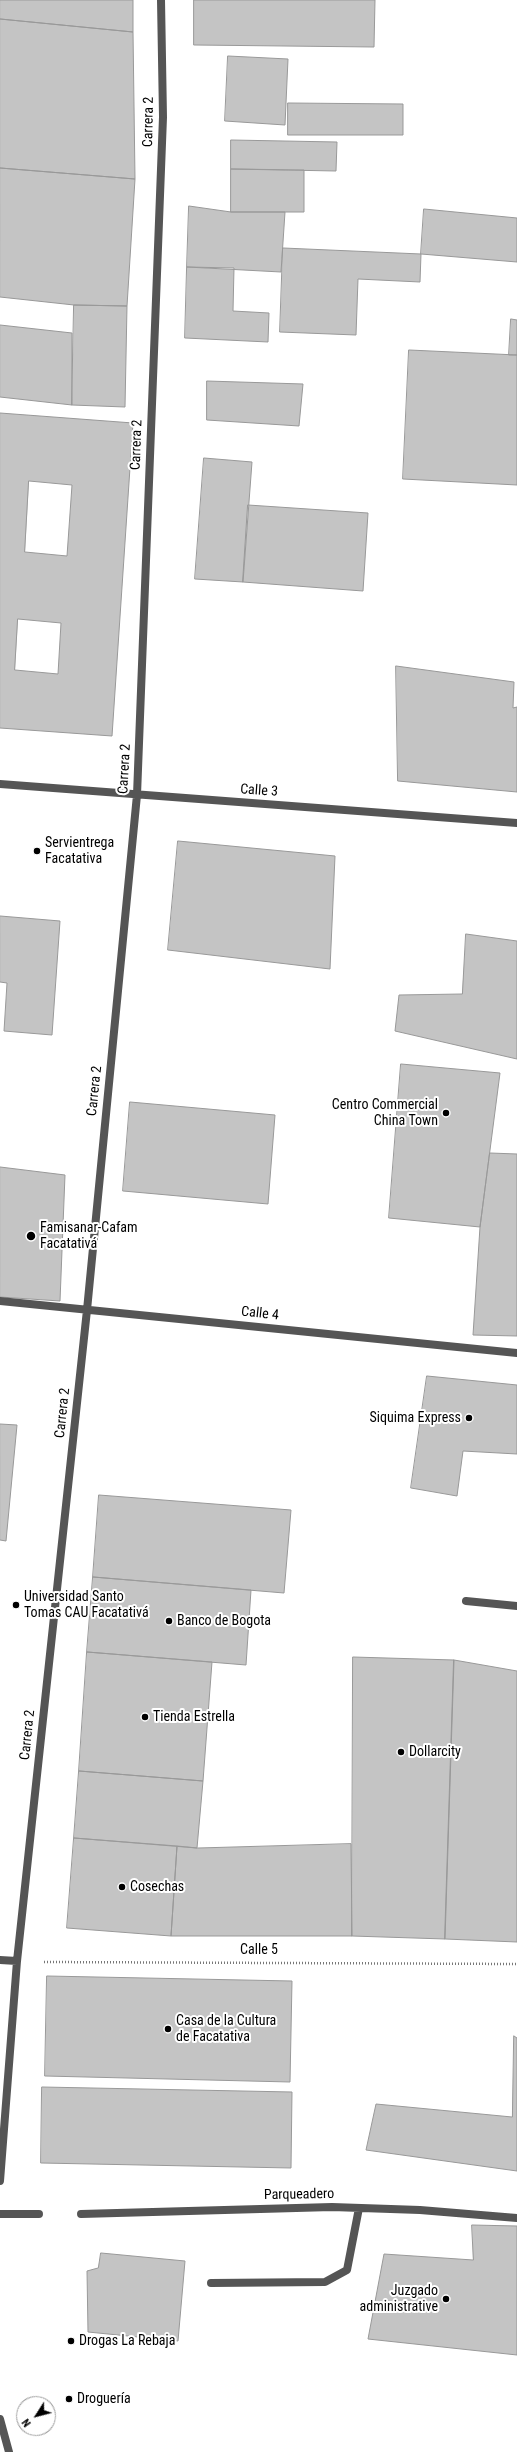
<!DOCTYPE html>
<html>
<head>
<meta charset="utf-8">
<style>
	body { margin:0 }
	#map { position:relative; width:517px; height:2452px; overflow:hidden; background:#fff; font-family:"Roboto Condensed",sans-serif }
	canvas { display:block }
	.north { position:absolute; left:16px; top:2396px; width:40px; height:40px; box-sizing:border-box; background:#fff; border:1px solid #999; border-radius:50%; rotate:234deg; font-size:11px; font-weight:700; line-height:16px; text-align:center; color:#000 }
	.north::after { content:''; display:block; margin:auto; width:14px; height:18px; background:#000; clip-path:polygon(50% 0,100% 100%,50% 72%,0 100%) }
</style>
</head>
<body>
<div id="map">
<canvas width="517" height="2452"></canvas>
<div class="north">N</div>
</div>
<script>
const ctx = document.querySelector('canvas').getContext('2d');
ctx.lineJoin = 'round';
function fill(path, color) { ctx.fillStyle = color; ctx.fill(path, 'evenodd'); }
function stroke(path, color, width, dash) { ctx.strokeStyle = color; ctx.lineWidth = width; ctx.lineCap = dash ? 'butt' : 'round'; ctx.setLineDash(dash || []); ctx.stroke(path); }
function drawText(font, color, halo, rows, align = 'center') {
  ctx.font = font + ' "Roboto Condensed",sans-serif'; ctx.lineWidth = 4; ctx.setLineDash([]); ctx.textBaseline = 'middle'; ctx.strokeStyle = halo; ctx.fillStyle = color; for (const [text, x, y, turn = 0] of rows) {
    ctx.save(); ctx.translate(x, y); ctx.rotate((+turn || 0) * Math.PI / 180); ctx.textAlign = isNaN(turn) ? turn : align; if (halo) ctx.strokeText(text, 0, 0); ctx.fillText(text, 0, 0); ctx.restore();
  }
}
const building = new Path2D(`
	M0,0H133V32L0,19Z
	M194,0H375L374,47L194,45Z
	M0,19L133,32L135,179L0,168Z
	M228,56L288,59L285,125L225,121Z
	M288,103L403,104V135H288Z
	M231,140L337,142L336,171L231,169Z
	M0,168L135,179L127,306L74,305L0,297Z
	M231,169L304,170V212H231Z
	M189,206L231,212H285L281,272L187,267Z
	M424,209L517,218V262L421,254Z
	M283,248L421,254L420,282L358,279L356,335L280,332Z
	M187,267L234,268L233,311L269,313L268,342L185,338Z
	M74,305L127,306L125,407L72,405Z
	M511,319L517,320V355H509Z
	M0,325L72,333V405L0,397Z
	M409,350L517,355V485L403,479Z
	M207,381L303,384L299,426L207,420Z
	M0,413L133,423L112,736L0,728ZM29,481L72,485L67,556L25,552ZM18,619L61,623L58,674L15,670Z
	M204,458L252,462L243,582L195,579Z
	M248,505L368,513L363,591L243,582Z
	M396,666L514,682L513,708L517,707V792L398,781Z
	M178,841L335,856L330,969L168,950Z
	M0,916L60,921L52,1035L4,1031L7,983L0,982Z
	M466,934L517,941V1059L395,1031L399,995L462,994Z
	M401,1064L500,1073L480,1227L389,1218Z
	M130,1102L275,1115L268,1204L123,1191Z
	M490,1153L517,1154V1336L473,1335L480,1227Z
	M0,1167L65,1175L60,1301L0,1297Z
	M427,1376L517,1385V1454L463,1451L457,1496L411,1488Z
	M0,1424L17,1425L6,1541L0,1540Z
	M99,1495L291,1510L284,1593L93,1577Z
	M93,1577L251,1590L246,1665L87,1652Z
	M87,1652L212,1662L203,1781L79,1771Z
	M353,1657L454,1660L445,1939L352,1936Z
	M454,1660L517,1671V1942L445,1939Z
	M79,1771L203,1781L197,1848L74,1838Z
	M74,1838L177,1846L171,1936L67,1928Z
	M351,1844L352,1936H171L177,1846L197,1848Z
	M47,1976L292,1981L290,2082L45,2076Z
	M514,2036L517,2038V2171L366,2150L376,2104L512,2117Z
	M42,2087L292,2092L291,2168L41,2163Z
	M472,2225L517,2226V2355L368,2339L384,2254L473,2260Z
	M101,2253L185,2261L178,2341L88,2332L87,2271L98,2268Z`);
const path = new Path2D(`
	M44,1962L517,1964`);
const service = new Path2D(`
	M466,1601L517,1606
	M0,2214H39
	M81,2214L332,2207L420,2210L517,2218
	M211,2283L325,2282L347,2270L359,2208`);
const minor = new Path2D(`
	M0,784L517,823
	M0,1301L517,1353
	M0,1960L17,1961
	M0,2181L17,1961L87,1310L137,795L163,117L161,0
	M0,2419L9,2452`);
const markers = [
	[37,851,4,"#000"],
	[446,1113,4,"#000"],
	[31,1236,5,"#000"],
	[469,1418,4,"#000"],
	[16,1605,4,"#000"],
	[169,1621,4,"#000"],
	[145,1717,4,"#000"],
	[401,1752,4,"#000"],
	[122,1887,4,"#000"],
	[168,2029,4,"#000"],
	[446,2299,4,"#000"],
	[71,2341,4,"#000"],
	[69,2399,4,"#000"]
];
const streetNames = [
	["Carrera 2",149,122,-89],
	["Carrera 2",137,445,-88],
	["Carrera 2",125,769,-87],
	["Calle 3",259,791,4],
	["Carrera 2",95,1091,-84],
	["Calle 4",260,1314,6],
	["Carrera 2",63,1413,-84],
	["Carrera 2",28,1735,-84],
	["Calle 5",259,1950],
	["Parqueadero",299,2195,-1]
];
const poiNames = [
	["Servientrega",45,843],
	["Facatativa",45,859],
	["Centro Commercial",438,1105,"right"],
	["China Town",438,1121,"right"],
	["Famisanar-Cafam",40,1228],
	["Facatativá",40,1244],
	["Siquima Express",461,1418,"right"],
	["Universidad Santo",24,1597],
	["Tomas CAU Facatativá",24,1613],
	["Banco de Bogota",177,1621],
	["Tienda Estrella",153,1717],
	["Dollarcity",409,1752],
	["Cosechas",130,1887],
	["Casa de la Cultura",176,2021],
	["de Facatativa",176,2037],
	["Juzgado",438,2291,"right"],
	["administrative",438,2307,"right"],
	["Drogas La Rebaja",79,2341],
	["Droguería",77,2399]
];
fill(building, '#c4c4c4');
stroke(building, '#999', 1);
stroke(path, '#777', 2.5, [1, 2]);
stroke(service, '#555', 8);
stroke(minor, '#555', 8);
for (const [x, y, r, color] of markers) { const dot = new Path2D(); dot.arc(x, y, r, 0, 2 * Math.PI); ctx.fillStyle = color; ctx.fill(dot); stroke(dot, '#fff', 1.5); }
drawText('14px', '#000', '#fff', streetNames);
drawText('14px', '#000', '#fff', poiNames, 'left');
</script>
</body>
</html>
